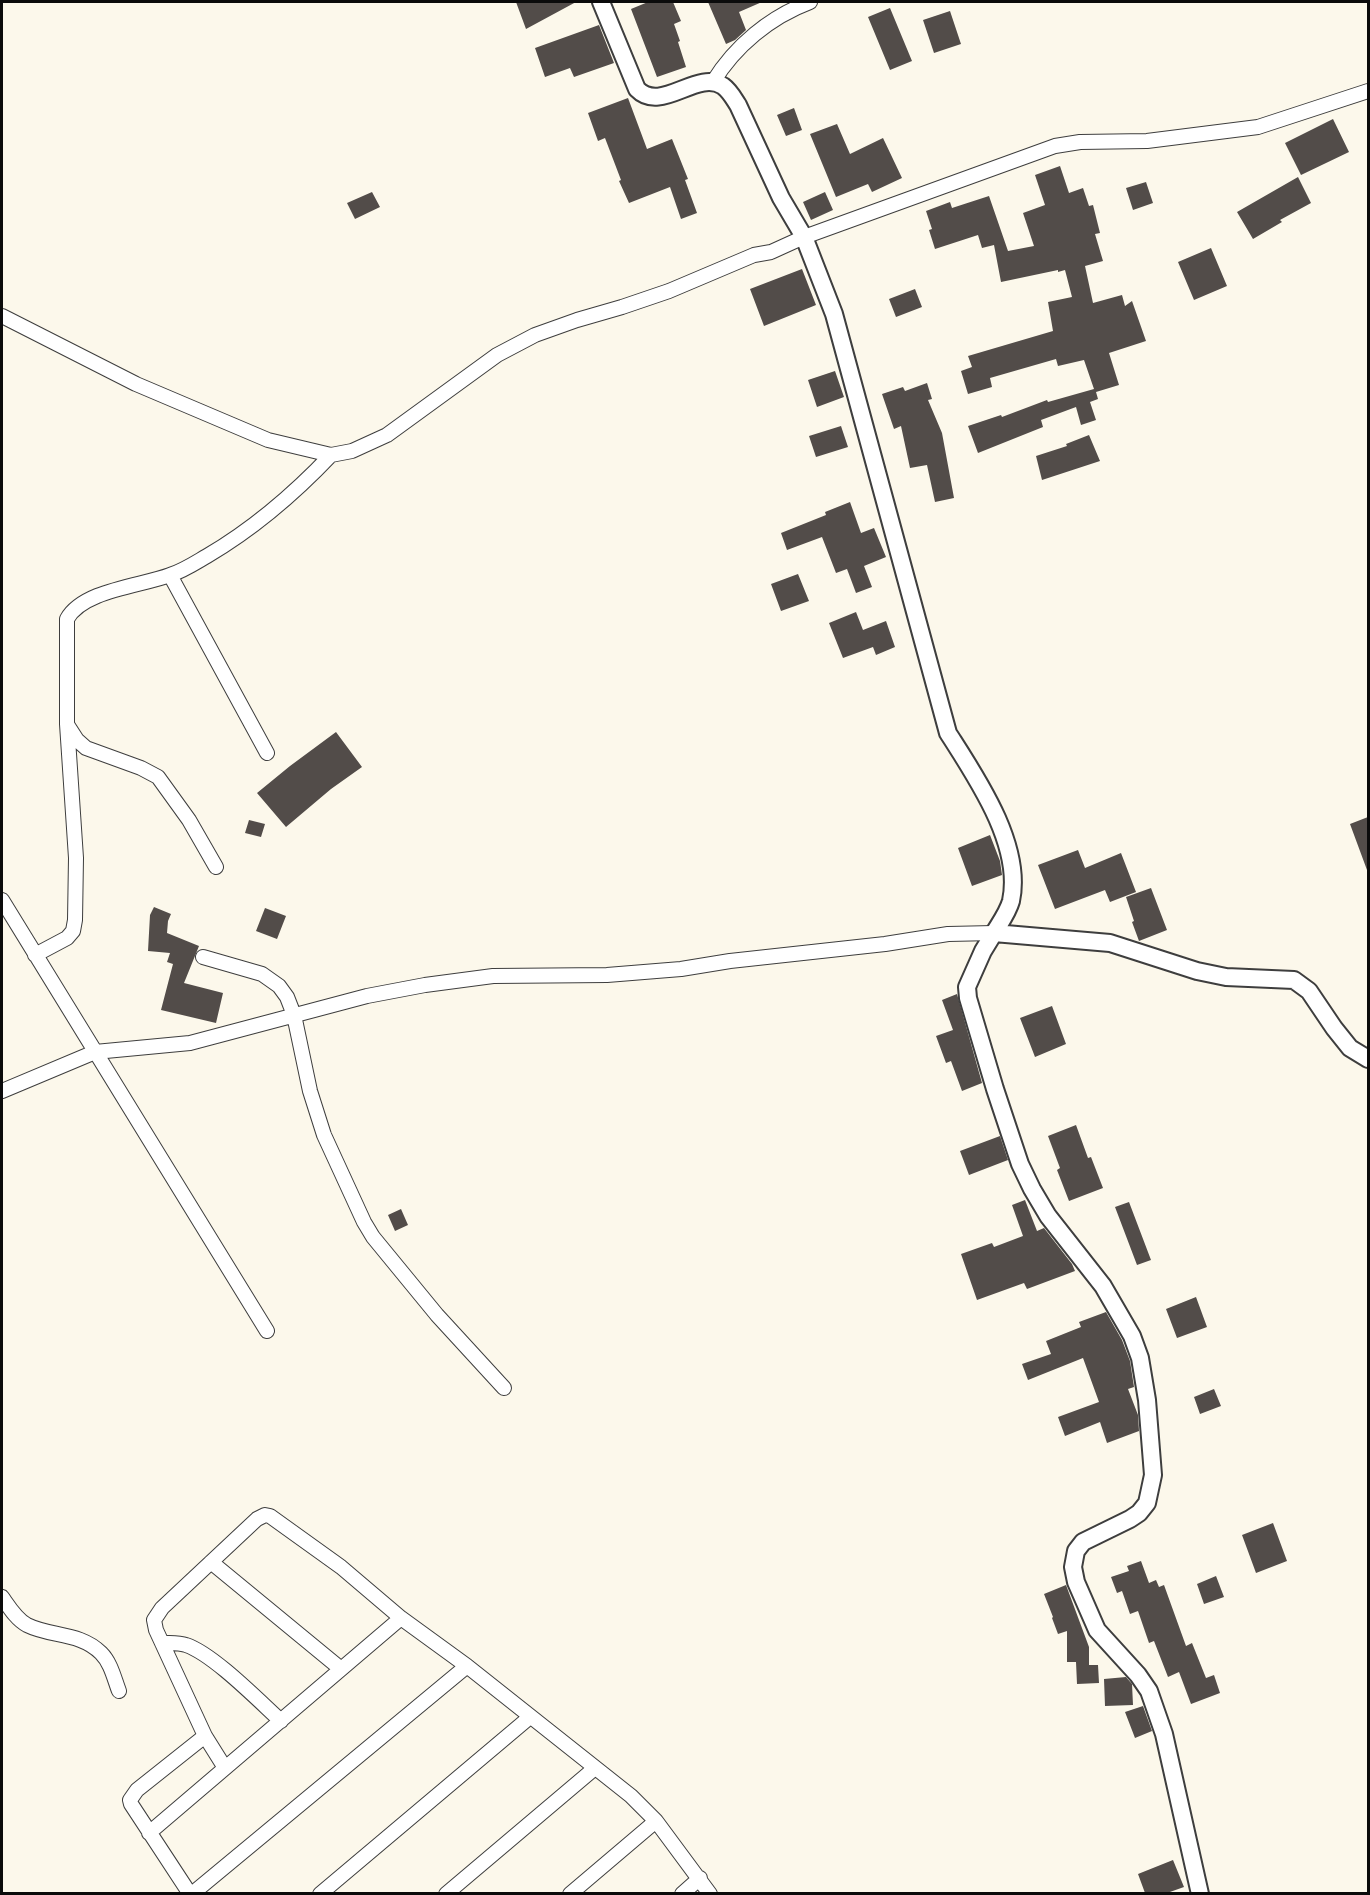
<!DOCTYPE html>
<html>
<head>
<meta charset="utf-8">
<style>
	body { margin:0 }
	#map { position:relative; width:1370px; height:1895px; overflow:hidden; background:#fcf8eb; font-family:Lora,serif }
	canvas { display:block }
	.frame { position:absolute; inset:0; border:3px solid #0b0b0b; pointer-events:none }
</style>
</head>
<body>
<div id="map">
<canvas width="1370" height="1895"></canvas>
<div class="frame"></div>
</div>
<script>
const ctx = document.querySelector('canvas').getContext('2d');
ctx.lineJoin = 'round';
function fill(path, color) { ctx.fillStyle = color; ctx.fill(path, 'evenodd'); }
function stroke(path, color, width, dash) { ctx.strokeStyle = color; ctx.lineWidth = width; ctx.lineCap = dash ? 'butt' : 'round'; ctx.setLineDash(dash || []); ctx.stroke(path); }
const building = new Path2D(`
	M516,2H576L526,29Z
	M648,2H673L681,21L674,24L680,41L678,42L686,67L657,77L631,9Z
	M708,2H762L739,12L746,30L735,40L726,44Z
	M890,8L912,61L890,70L868,17Z
	M950,11L961,44L934,53L923,20Z
	M599,25L614,63L574,77L570,68L545,77L535,48Z
	M628,98L647,149L672,139L688,179L685,180L697,213L681,219L670,187L629,203L619,181L621,180L605,138L598,141L588,113Z
	M794,108L802,130L786,136L777,115Z
	M1333,119L1349,152L1301,175L1285,143Z
	M837,124L850,154L883,138L902,178L872,192L868,184L836,197L810,134Z
	M1060,166L1069,193L1083,188L1089,206L1093,205L1100,233L1095,234L1103,261L1085,266L1093,303L1122,295L1125,306L1132,301L1146,341L1109,353L1119,385L1096,392L1098,399L1090,402L1096,420L1081,425L1076,407L1041,420L1043,427L978,453L968,426L1001,415L1002,417L1047,400L1048,402L1094,389L1084,360L1058,366L1056,359L990,378L992,387L968,394L961,371L972,367L968,356L1053,331L1048,302L1072,297L1065,270L1058,272V270L1001,282L994,245L982,248L978,235L935,249L929,230L932,229L926,211L950,202L952,208L989,196L1008,251L1034,246L1023,213L1045,205L1035,175Z
	M1298,177L1311,203L1280,220L1282,222L1253,239L1237,212Z
	M1146,182L1153,203L1133,210L1126,188Z
	M372,192L380,207L355,219L347,203Z
	M825,192L833,210L811,220L803,202Z
	M1211,248L1227,286L1194,300L1178,262Z
	M802,269L816,305L764,326L750,289Z
	M915,289L922,307L896,317L889,299Z
	M835,371L844,397L817,407L808,380Z
	M927,383L932,399L928,400L942,433L954,498L935,502L927,465L910,468L901,426L894,429L882,394L903,387L905,391Z
	M841,426L848,447L816,457L809,436Z
	M1089,435L1100,461L1042,480L1036,456L1067,446L1066,444Z
	M850,502L861,533L874,528L886,557L864,566L872,587L856,593L847,569L836,573L822,537L787,550L781,533L826,515L825,512Z
	M798,574L809,601L781,611L771,584Z
	M856,612L863,630L886,621L895,647L876,655L873,647L843,658L829,623Z
	M336,732L362,767L331,789L286,827L257,793L290,766Z
	M1368,817V870H1367L1350,824Z
	M249,820L265,824L261,837L245,833Z
	M990,835L1000,861L1002,875L972,886L958,848Z
	M1078,850L1085,868L1121,853L1136,892L1110,902L1105,890L1055,909L1038,865Z
	M1151,888L1167,930L1139,941L1132,922L1134,921L1126,897Z
	M154,907L171,914L168,921L167,933L199,946L184,983L223,993L216,1023L161,1010L173,964L167,962L170,953L148,951L150,915Z
	M265,908L286,916L277,939L256,931Z
	M957,994L982,1083L962,1091L951,1061L946,1063L936,1036L953,1030L942,1000Z
	M1052,1006L1066,1044L1035,1057L1020,1018Z
	M1076,1125L1088,1158L1091,1157L1103,1188L1069,1201L1057,1170L1060,1168L1048,1136Z
	M1000,1136L1008,1160L969,1175L960,1151Z
	M1025,1200L1037,1231L1044,1228L1072,1264L1075,1271L1027,1289L1024,1283L977,1300L961,1254L992,1243L994,1247L1023,1236L1012,1205Z
	M1129,1202L1151,1260L1137,1265L1115,1207Z
	M401,1209L408,1225L395,1231L388,1215Z
	M1196,1297L1207,1327L1177,1338L1166,1309Z
	M1106,1312L1122,1340L1130,1361L1134,1387L1128,1389L1138,1415L1139,1431L1107,1443L1100,1422L1065,1436L1058,1417L1099,1402L1083,1358L1028,1380L1022,1364L1051,1354L1046,1341L1081,1327L1079,1322Z
	M1214,1389L1221,1406L1200,1414L1194,1397Z
	M1273,1523L1287,1561L1256,1573L1242,1535Z
	M1141,1561L1149,1583L1156,1580L1159,1587L1164,1585L1186,1646L1192,1643L1206,1678L1214,1675L1220,1693L1191,1704L1179,1672L1168,1677L1154,1641L1149,1643L1138,1611L1130,1614L1122,1591L1117,1593L1111,1577L1129,1571L1127,1566Z
	M1216,1576L1224,1597L1204,1604L1197,1584Z
	M1066,1585L1089,1647V1665H1098L1099,1683L1077,1684L1076,1662H1067V1631L1058,1634L1052,1618L1053,1617L1044,1594Z
	M1126,1677L1132,1684L1133,1705L1105,1706L1104,1679Z
	M1143,1706L1152,1731L1135,1738L1125,1712Z
	M1173,1860L1184,1887L1167,1893H1145L1138,1874Z`);
const minor = new Path2D(`
	M713,82C735,46 770,17 810,2
	M2,316L136,384L268,440L331,455L352,451L387,435L497,355L535,335L577,320L622,307L669,291L754,255L771,252L804,237L1055,146L1080,142L1147,141L1258,127L1368,91
	M170,575L267,753
	M68,726L77,740L86,748L141,768L158,777L189,820L216,867
	M2,900L267,1331
	M35,955L67,938L73,931L75,920L76,858L67,724V619C83,590 141,586 170,575C183,571 195,563 207,556C253,529 294,494 331,455
	M203,957L262,974L279,986L287,997L294,1015L310,1091L324,1135L364,1222L373,1237L437,1315L504,1388
	M2,1091L95,1052L190,1043L367,996L425,985L493,976L607,975L681,969L730,961L885,944L948,934L994,933
	M211,1562L341,1669
	M2,1597C9,1607 16,1619 27,1625C51,1637 80,1632 101,1653C111,1663 114,1678 119,1691
	M162,1643C170,1643 178,1642 186,1645C213,1654 258,1700 281,1721
	M225,1768L205,1736L156,1630L154,1620L162,1608L257,1519L265,1515L270,1516L341,1567L401,1618L467,1666L631,1796L656,1821L710,1894
	M149,1833L401,1618
	M190,1894L131,1804L130,1800L137,1790L205,1736
	M192,1894L467,1666
	M320,1894L530,1717
	M446,1894L595,1768
	M570,1894L656,1821
	M682,1894L700,1878`);
const tertiary = new Path2D(`
	M601,2L637,89C661,114 697,69 723,86C730,91 734,99 738,105L781,198L804,237L834,314L948,733C976,777 1023,845 1011,901C1008,912 1000,923 994,933
	M1200,1894L1164,1734L1149,1691L1138,1675L1097,1630L1076,1582L1073,1567L1076,1551L1083,1542L1130,1519L1139,1513L1147,1503L1153,1475L1147,1400L1140,1358L1132,1336L1103,1286L1048,1216L1032,1189L1020,1164L995,1089L968,998L967,987L983,951L994,933L1110,943L1197,971L1226,977L1294,980L1309,991L1334,1028L1350,1048L1368,1059`);
fill(building, '#524c49');
stroke(minor, '#3e3e3e', 16);
stroke(tertiary, '#3e3e3e', 20);
stroke(minor, '#fff', 14);
stroke(tertiary, '#fff', 16);
</script>
</body>
</html>
